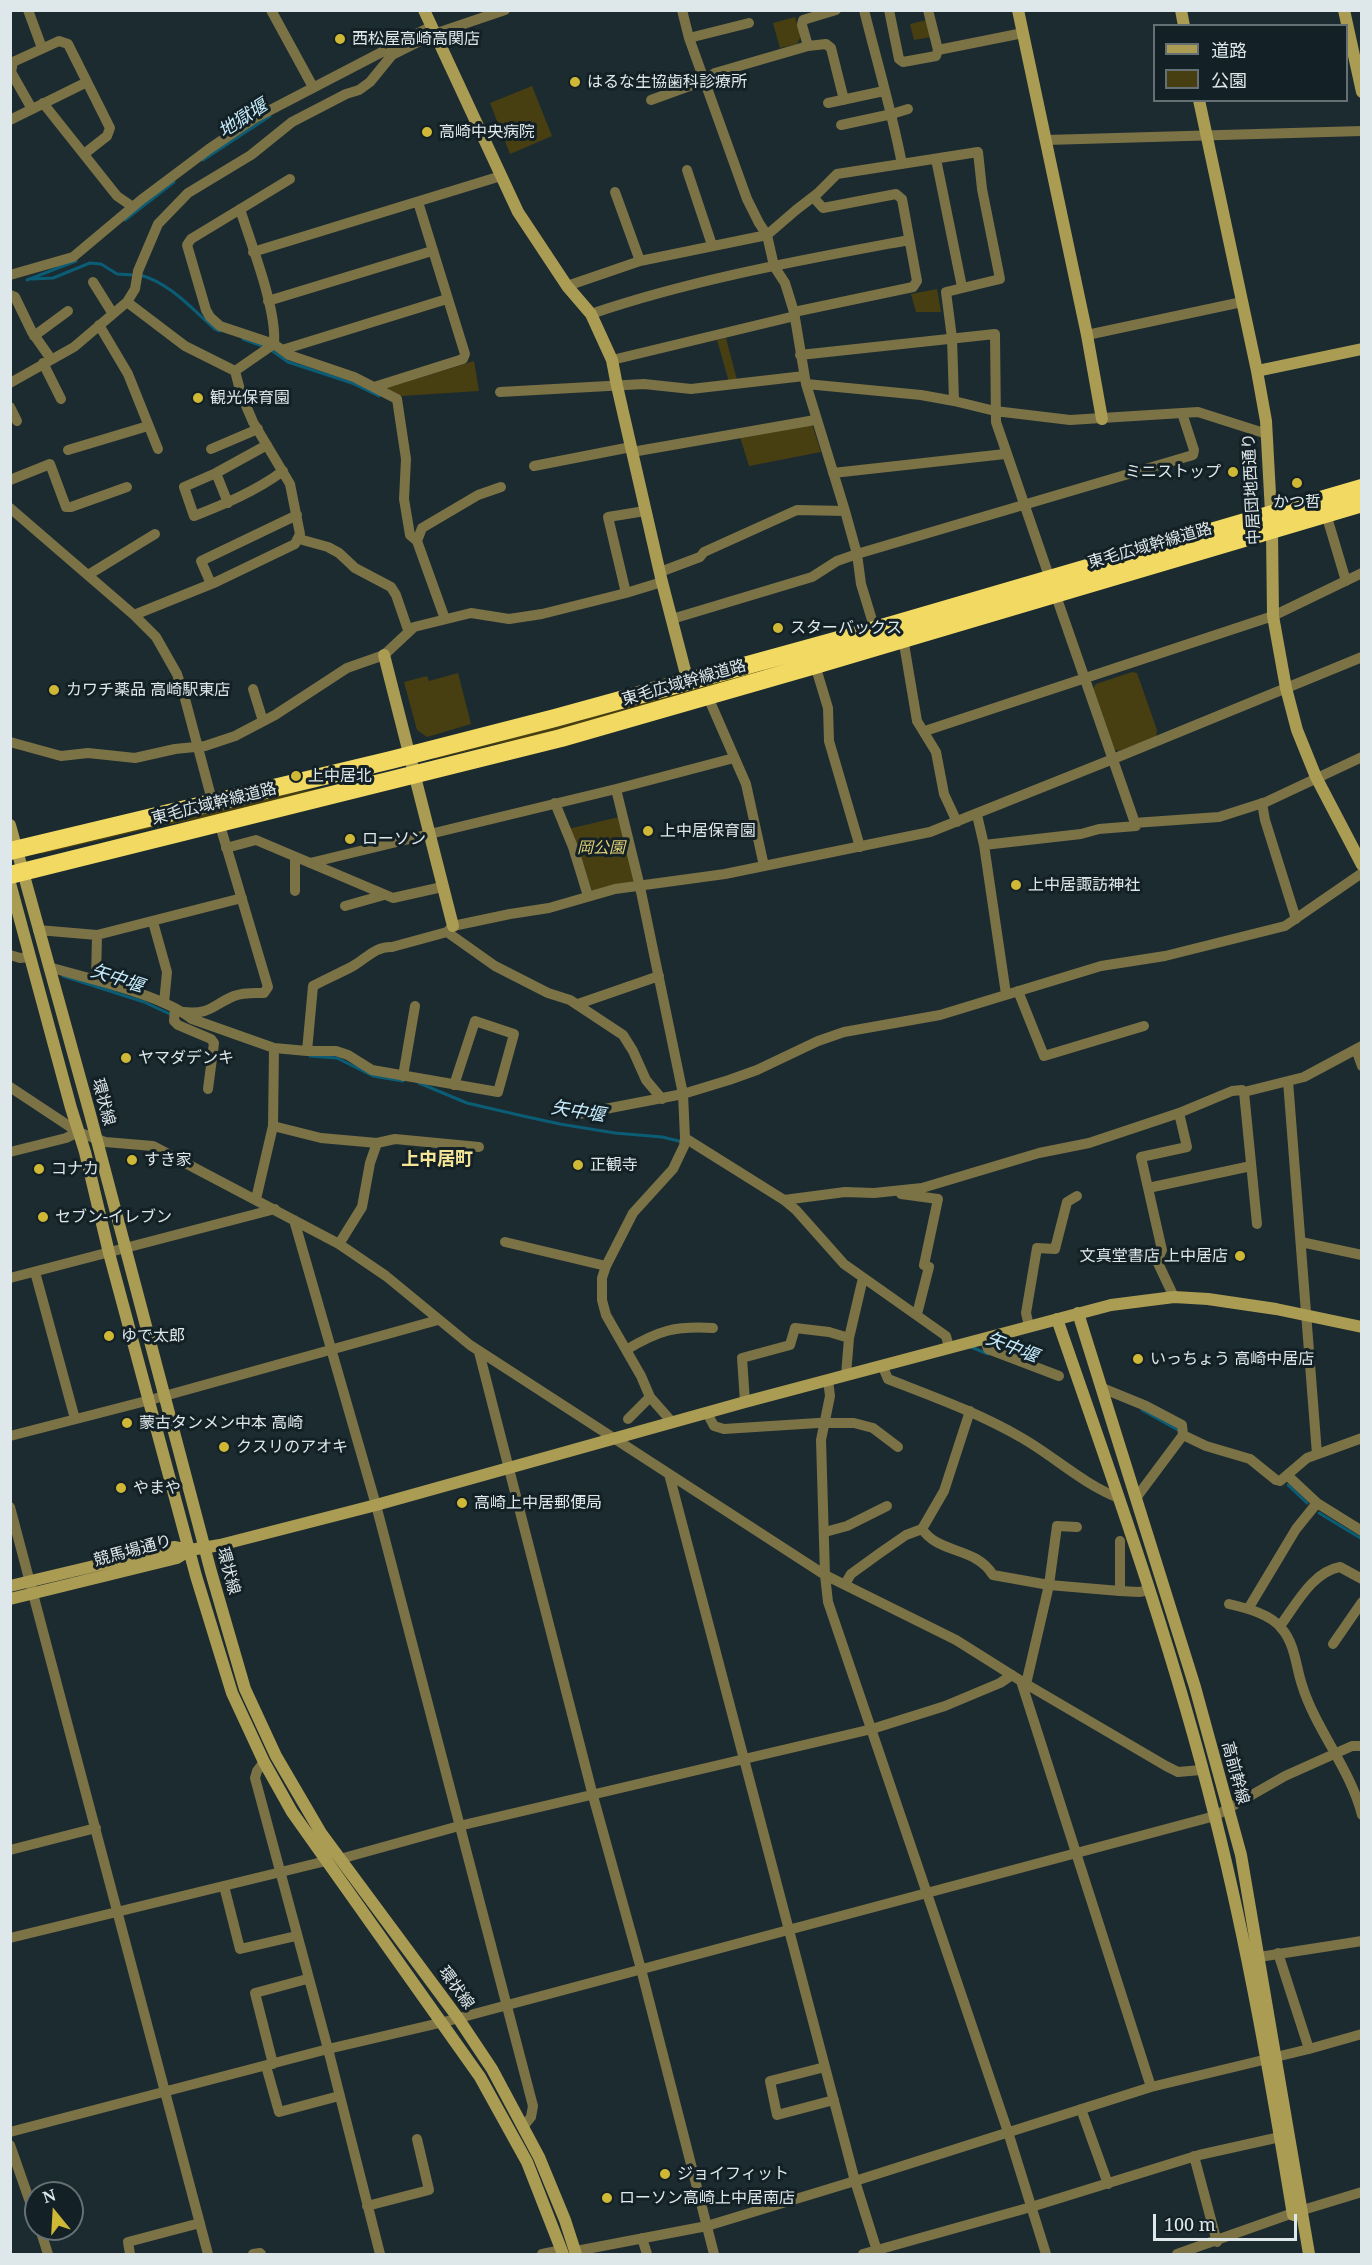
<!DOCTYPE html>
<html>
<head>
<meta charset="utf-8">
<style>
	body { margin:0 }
	#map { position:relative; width:1372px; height:2265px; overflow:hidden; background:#1c2b30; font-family:"Noto Serif","Noto Sans JP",serif }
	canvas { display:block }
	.frame { position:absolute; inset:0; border:12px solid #dee7ea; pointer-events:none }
	.legend { position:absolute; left:1153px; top:24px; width:195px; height:78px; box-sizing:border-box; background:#132126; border:2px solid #647074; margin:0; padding:8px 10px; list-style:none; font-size:18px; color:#dee7ea }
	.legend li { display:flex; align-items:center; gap:12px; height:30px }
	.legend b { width:30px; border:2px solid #647074 }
	.north { position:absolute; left:24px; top:2181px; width:60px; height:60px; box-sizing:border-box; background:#132126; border:2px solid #647074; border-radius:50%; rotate:342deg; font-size:16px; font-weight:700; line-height:24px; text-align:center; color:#dee7ea }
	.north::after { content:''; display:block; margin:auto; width:21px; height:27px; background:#d0b837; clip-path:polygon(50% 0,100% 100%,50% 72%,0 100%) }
	.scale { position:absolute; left:1153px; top:2214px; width:144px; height:27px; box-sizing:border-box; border:3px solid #dee7ea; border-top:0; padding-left:8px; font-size:18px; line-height:21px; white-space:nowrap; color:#dee7ea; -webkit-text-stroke:4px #132126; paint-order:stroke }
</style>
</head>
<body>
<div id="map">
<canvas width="1372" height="2265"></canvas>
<div class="frame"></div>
<ul class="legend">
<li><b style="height:8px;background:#ab9c53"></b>道路</li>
<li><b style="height:16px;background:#473f11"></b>公園</li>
</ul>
<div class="north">N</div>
<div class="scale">100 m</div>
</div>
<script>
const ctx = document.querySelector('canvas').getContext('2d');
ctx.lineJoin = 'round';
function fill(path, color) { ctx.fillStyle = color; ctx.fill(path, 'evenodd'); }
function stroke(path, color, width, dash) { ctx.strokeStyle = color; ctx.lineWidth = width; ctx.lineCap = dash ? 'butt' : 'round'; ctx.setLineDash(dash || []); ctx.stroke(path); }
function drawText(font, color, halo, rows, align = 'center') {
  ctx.font = font + ' "Noto Serif","Noto Sans JP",serif'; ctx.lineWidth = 6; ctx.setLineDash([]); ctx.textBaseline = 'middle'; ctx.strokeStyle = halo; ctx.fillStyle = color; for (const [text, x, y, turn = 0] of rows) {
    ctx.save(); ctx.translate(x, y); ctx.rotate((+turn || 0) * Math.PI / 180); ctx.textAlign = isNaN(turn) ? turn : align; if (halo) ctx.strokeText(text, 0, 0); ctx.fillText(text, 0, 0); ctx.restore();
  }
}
const green = new Path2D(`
	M795,17L801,36L797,44L780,48L773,23Z
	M927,20L931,37L914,40L910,24Z
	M532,86L552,136L510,154L490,103Z
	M937,289L941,312H916L911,294Z
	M726,338L737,380L729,382L717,340Z
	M474,361L479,391L401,396L387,388Z
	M810,425L813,427L821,452L749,466L740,437Z
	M860,641L861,646L545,735L496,744L435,759L434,756L557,727Z
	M1132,672L1137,673L1157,730L1156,737L1118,751L1112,748L1092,690L1096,684Z
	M458,673L471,724L427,737L417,730L404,682L427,676L429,681Z
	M324,788L216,816L160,826L41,854L40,852L276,795Z
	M619,817L636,881L592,891L568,829Z`);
const stream = new Path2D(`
	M203,160L270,116
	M125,220L174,182
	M140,275C170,283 192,309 215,329L220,331
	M32,279L53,278L90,263L101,264L117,274L133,275
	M27,280L76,261
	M243,339L265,347
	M271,350L288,362L352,383L379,396
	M63,976L144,1002L172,1015
	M310,1056L337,1058L373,1076L403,1081
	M419,1083L467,1103L523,1116L560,1124L615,1133L662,1137L683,1142
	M971,1347L988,1354
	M1142,1410L1178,1430
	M1288,1485L1307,1503
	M1319,1513L1362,1539`);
const street = new Path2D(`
	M28,10L42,48
	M271,10L313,87
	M682,10L689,38L747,199L759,223L767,235L774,266L785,283L794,312L806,384L845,511L857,554L861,584L876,633
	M864,10C877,62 892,112 902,164
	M889,10L899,59L903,62L936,56L938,50L1023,33
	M928,10L938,50
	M689,38L749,23
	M808,46L802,25L803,20L836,10
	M651,100L706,80L715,73L808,46L826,44L831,48L844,100
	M43,103L117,196L133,207
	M828,103L884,91
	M32,109L11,72L13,62L59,41L68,44L110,128L107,136L84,154
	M10,120L87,82
	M841,125L892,114L908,109
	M1046,140L1362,131
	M936,159L962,287
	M687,170L712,245
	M290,179L191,239L187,245L206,310L210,317L220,326L274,344L289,355L354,377L397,399L406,459L404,499L410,535L417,541L445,619
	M615,192L640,261
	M253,252L501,176
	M10,275L73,257L141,200L209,149L255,118L432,26
	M93,282L113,314
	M567,286L640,261L767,235L796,210L818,193L837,174L978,152L982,189L1000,279L946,292L952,338L954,401
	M10,295L15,297L32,332L51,359
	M268,301L432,251
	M127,302L185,346L235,371
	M794,312L913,287L917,281L902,199L896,194L823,208L813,197
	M591,314C694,279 802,260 909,240
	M99,325L128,374L158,449
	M1087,335L1242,302
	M34,336L68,311
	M282,350L447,299
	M800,355L995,334L996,422L1050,579
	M612,360L795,316
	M43,363L61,399
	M10,383L74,347L127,302L135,289L138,271L158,224L188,193L251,155L292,122L346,94L359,90L370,82L392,55L434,34L505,10
	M806,384L921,395L954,401L995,411L1070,420L1198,412L1267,434
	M374,387L463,359L465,354L418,202
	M500,392L644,384L691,389L804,376
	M10,407L17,421
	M267,445L216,473L184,487L194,516C225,504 256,491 283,471
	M211,449L258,429
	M68,450L148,426
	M632,452L815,420
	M534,466L631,447
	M216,473L228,503
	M833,473L1005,454
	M10,480L50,464L66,507H71L127,487
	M10,508L134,615L156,637L177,674L184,695L213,804
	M1326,514L1346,581
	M299,539L328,547L339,553L355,568L391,587L396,595L408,630
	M417,541L422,528L478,495L501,487
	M660,572L700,557L704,552L797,510L845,511
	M88,575L155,534
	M211,584L201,561L297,515
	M626,593L608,517L645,511
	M134,615L216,582L295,544L300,534L290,484L253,422L241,394L235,371L274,344C277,309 251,244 240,209
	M672,619L812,577L837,561L857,554L1193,455L1194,450L1182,413
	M903,638L917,721L936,752L944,794L957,822
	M815,665L828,708L829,741L860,847
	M253,689L263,721
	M708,697L746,784L764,866
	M925,731L1273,616L1362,573
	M10,742L61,756L88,753L135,758L175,749L205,746L235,736L275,715L347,668L384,655L414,627L471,613L509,619L542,614L626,593L662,582
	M616,789L640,887L683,1094L685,1138L684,1146L673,1169L633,1213L606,1266L602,1278V1300L606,1315L641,1376L650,1397L672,1422
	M555,803L573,847L588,896
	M1262,803L1265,820L1296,919
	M977,815L984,845L1006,994
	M1134,823L1219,817L1266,802L1362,757
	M984,845L1081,834L1099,829L1136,826L1055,593
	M226,848L256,840L393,898L442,887
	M310,863L616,789L734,758
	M295,891V857
	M345,906L384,895
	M153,922L167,972L164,1003
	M38,930L97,935L242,898
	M447,932L495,966L548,993L570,1000L623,1035L633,1051L646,1080L662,1099
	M10,955L20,958L30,957
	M49,967C89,979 161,994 192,1019L274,1048L307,1051L313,986C326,979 340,973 353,966C366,959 375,946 392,947L447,932L453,926L510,914L549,908L615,889L725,874L930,832L1113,759L1362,657
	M96,980L97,935
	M1018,991L1044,1056L1144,1026
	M578,1004L659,976
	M175,1008L174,1021L178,1025L211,1039L214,1043L208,1089
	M183,1012C211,1015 212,1005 234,996C244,992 254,993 264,993L268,987L219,822
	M1356,1049L1362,1066
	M307,1051H336L348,1055L372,1070L498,1092L514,1034L475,1021L454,1085
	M403,1076L415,1006
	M1288,1081L1317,1454
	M10,1087L78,1132L105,1142L153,1146L339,1244L386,1276L470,1345L825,1575L956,1640L1026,1684L1166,1766L1178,1772L1201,1770
	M579,1114L683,1094L729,1080L757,1070L818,1041L844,1032L940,1015L1101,966L1165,956L1285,926L1362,873
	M273,1126L321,1138L377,1143
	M685,1138L784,1200L796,1210L844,1264L946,1336L949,1347
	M10,1152L66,1138L78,1132
	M1148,1188L1251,1166
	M901,1194L938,1199L924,1265L929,1267L917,1314
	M256,1199L273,1126L274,1048
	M784,1200L845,1192L874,1193L922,1188L1039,1153L1089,1143L1179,1113L1232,1091L1242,1090L1244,1092
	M294,1220L376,1505L533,2106L531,2117L523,2127
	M1257,1224L1244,1092L1304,1077L1362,1046
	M505,1242L606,1266
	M1301,1242L1362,1255
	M339,1244L362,1207L370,1163L377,1143L395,1139L479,1147
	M35,1272L75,1419
	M10,1278L275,1209
	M1174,1297L1157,1261L1162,1250L1141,1157L1187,1147L1179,1113
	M1029,1326L1026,1313L1037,1248L1055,1249L1067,1202L1077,1196
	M984,1338L988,1349L1059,1376
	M626,1350C659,1330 675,1326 713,1328
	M479,1352L593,1796L641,1969L714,2254
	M882,1365L888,1379C934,1397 979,1413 1022,1438C1055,1457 1083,1484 1119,1498
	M846,1375L849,1338L863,1278
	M828,1380L830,1396L821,1440L825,1575L828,1602L1008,2132L1046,2254
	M1102,1388L1146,1406L1182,1425L1183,1435L1136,1498
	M745,1402L742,1358L790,1345L795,1328L829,1332L849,1338
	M707,1413L714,1426L724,1429L818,1423H854L873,1428L898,1447
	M628,1419L650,1397
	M1183,1435L1206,1446L1250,1459L1276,1480L1280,1481L1307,1458L1362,1438
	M10,1436L150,1400L438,1320
	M669,1474L855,2181L878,2254
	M1287,1475L1317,1503L1362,1531
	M10,1507L208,2254
	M922,1529C940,1555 975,1546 993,1575L1049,1585L1120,1591V1541
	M825,1532L847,1526L887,1506
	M845,1584L851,1574L880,1553L906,1535L922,1529L944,1491L970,1411
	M1120,1591L1139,1592L1150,1590
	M1229,1604C1246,1608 1271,1614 1282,1629C1295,1644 1296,1667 1302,1685C1316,1730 1350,1768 1362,1815
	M1248,1609L1296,1529L1317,1503
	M1280,1626C1296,1605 1312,1572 1340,1567L1362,1579
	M1333,1644L1362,1602
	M1021,1681L1151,2087
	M1026,1684L1049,1585L1057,1526L1077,1527
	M264,1762L257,1771L255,1778L328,2049L380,2254
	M10,1850L96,1828
	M340,1859L459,1826L872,1729L945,1706L1000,1683L1012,1675
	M224,1886L240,1949L296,1936
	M10,1938L326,1861
	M1278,1953L1309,2049
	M1259,1957L1362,1941
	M273,2064L255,1993L307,1979
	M266,2066L279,2112L339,2096
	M825,2067L770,2081L777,2115L834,2100
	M1081,2109L1108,2184
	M10,2132L328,2049L444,2022L1215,1816L1285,1776L1352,1746H1362
	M10,2145L36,2219
	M1194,2156L1217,2242
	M367,2206L429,2190L417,2139
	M40,2229L48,2254
	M642,2238L647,2254
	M576,2251L707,2226L855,2181L1151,2087L1309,2049L1362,2034
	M130,2254L128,2242L200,2223
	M253,2254L260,2253L261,2254
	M542,2254L562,2250
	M863,2254L1031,2207L1199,2155L1280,2137
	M1177,2254L1293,2213L1362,2192`);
const secondary = new Path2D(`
	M424,10L518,212L567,286L591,314L612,360L617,386L662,582L688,682
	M1018,10L1087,335L1102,419
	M1181,10L1184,26
	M1344,10L1362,92
	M1199,100L1257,371L1266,421L1272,531L1273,616L1286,688L1297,730L1316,777L1362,865
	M1257,371L1362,349
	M384,655L453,926
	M10,825L90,1114L211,1572L245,1689L276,1756L321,1833L458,2018L492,2069L539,2157L565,2220L576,2254
	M10,883L71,1108L85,1152L109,1253L196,1576L232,1693L264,1762L292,1812L480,2077L527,2162L563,2254
	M1078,1313L1195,1687L1241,1855L1309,2254
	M1057,1319C1114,1483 1173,1647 1215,1817C1248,1948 1271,2081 1293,2215
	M10,1586L174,1547L190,1550
	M10,1599L177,1558L190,1550L220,1545L376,1505L745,1402L1111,1305L1174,1297L1208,1299L1276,1309L1362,1327`);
const highway = new Path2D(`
	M10,851L391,760L555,718L875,630L1362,488
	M10,875L561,738L815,665L1362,503`);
const markers = [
	[340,39,6,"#d0b837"],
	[575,82,6,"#d0b837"],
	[427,132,6,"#d0b837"],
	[198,398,6,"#d0b837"],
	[1233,472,6,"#d0b837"],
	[1297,483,6,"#d0b837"],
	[778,628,6,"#d0b837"],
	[54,690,6,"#d0b837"],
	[296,776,6,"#d0b837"],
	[648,831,6,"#d0b837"],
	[350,839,6,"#d0b837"],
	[1016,885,6,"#d0b837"],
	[126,1058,6,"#d0b837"],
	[132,1160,6,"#d0b837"],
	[578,1165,6,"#d0b837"],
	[39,1169,6,"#d0b837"],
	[43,1217,6,"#d0b837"],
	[1240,1256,6,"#d0b837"],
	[109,1336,6,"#d0b837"],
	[1138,1359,6,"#d0b837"],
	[127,1423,6,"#d0b837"],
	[224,1447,6,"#d0b837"],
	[121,1488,6,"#d0b837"],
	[462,1503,6,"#d0b837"],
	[665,2174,6,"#d0b837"],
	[607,2198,6,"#d0b837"]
];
const poiNames = [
	["西松屋高崎高関店",352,39],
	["はるな生協歯科診療所",587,82],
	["高崎中央病院",439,132],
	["観光保育園",210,398],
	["ミニストップ",1221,472,"right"],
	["かつ哲",1297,502,"center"],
	["スターバックス",790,628],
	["カワチ薬品 高崎駅東店",66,690],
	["上中居北",308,776],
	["上中居保育園",660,831],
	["ローソン",362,839],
	["上中居諏訪神社",1028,885],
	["ヤマダデンキ",138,1058],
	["すき家",144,1160],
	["正観寺",590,1165],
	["コナカ",51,1169],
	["セブン-イレブン",55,1217],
	["文真堂書店 上中居店",1228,1256,"right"],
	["ゆで太郎",121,1336],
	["いっちょう 高崎中居店",1150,1359],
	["蒙古タンメン中本 高崎",139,1423],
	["クスリのアオキ",236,1447],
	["やまや",133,1488],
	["高崎上中居郵便局",474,1503],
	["ジョイフィット",677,2174],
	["ローソン高崎上中居南店",619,2198]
];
const streetNames = [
	["中居団地西通り",1252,489,-93],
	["東毛広域幹線道路",1150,546,-16],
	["東毛広域幹線道路",684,683,-16],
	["東毛広域幹線道路",214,804,-14],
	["環状線",103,1102,75],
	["競馬場通り",133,1551,-15],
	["環状線",228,1571,75],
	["高前幹線",1235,1773,75],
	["環状線",456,1988,54]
];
const parkNames = [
	["岡公園",601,848]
];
const waterNames = [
	["地獄堰",243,119,-33],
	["矢中堰",117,979,18],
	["矢中堰",578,1112,9],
	["矢中堰",1012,1348,21]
];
const neighbourhoodNames = [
	["上中居町",437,1160]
];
fill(green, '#473f11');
stroke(stream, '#0b5d75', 3);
stroke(street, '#7b7246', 10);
stroke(secondary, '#ab9c53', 12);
stroke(highway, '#f1d962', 18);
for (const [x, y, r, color] of markers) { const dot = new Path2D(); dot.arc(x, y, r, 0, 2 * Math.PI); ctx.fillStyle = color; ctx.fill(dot); stroke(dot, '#132126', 2); }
drawText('16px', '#dee7ea', '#132126', poiNames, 'left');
drawText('16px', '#dee7ea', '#132126', streetNames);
drawText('italic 16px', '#dfcd76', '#132126', parkNames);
drawText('italic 18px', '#c6ebfa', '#132126', waterNames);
drawText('bold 18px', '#f4e596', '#132126', neighbourhoodNames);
</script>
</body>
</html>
